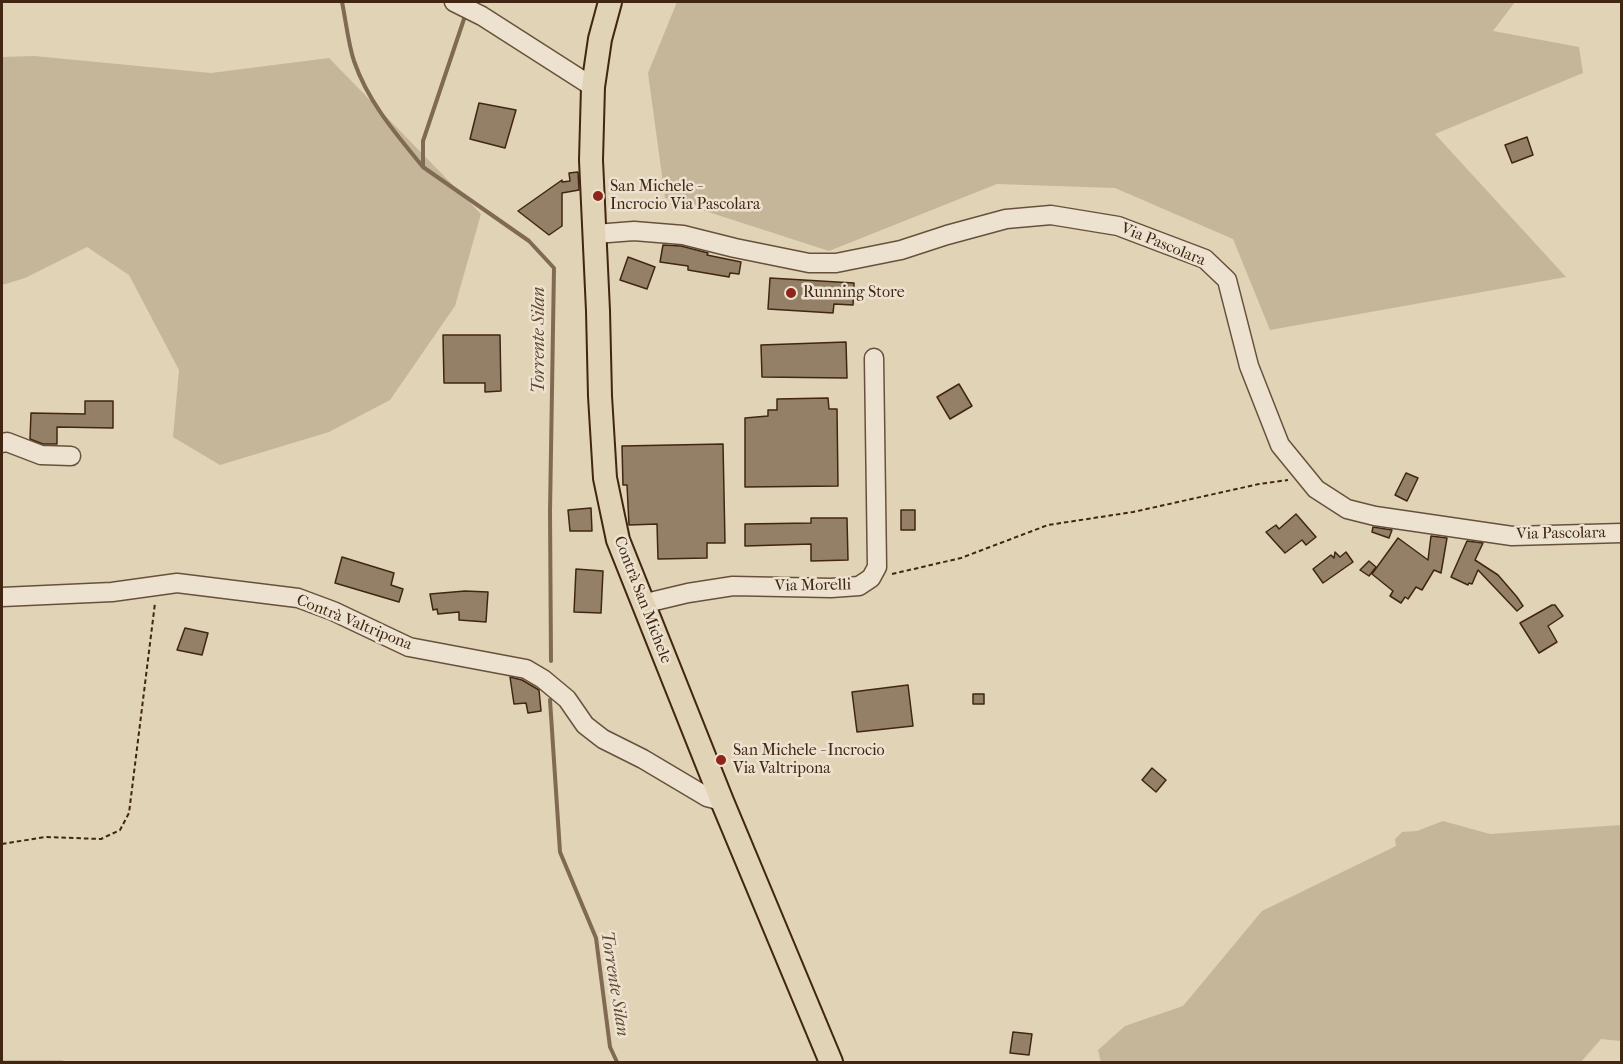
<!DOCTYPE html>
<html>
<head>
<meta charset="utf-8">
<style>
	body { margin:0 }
	#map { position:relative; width:1623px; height:1064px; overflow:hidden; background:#e1d3b5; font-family:"IM FELL French Canon",serif }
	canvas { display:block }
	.frame { position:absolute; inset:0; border:3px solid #402613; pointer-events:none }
</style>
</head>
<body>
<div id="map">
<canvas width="1623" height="1064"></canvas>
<div class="frame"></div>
</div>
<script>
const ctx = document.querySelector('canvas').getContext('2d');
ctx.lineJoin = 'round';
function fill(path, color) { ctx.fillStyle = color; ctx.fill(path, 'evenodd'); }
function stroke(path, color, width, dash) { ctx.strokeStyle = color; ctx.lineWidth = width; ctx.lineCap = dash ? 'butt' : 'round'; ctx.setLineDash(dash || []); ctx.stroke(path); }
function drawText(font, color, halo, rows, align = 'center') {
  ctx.font = font + ' "IM FELL French Canon",serif'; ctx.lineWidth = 5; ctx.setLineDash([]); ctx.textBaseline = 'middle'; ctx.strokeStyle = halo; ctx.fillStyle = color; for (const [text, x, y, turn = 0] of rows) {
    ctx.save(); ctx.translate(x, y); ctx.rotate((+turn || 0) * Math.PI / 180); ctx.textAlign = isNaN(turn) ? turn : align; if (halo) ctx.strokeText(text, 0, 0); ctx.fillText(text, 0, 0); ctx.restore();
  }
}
const green = new Path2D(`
	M677,2H1515L1493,31L1579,47L1583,73L1435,134L1566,277L1270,330L1233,239L1115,188L997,184L829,251L665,198L648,73Z
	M34,56L211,73L329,58L481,214L455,306L390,400L329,432L220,465L173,437L179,370L129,275L87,247L25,278L2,285V57Z
	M1443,821L1490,834L1621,825V1041L1601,1039L1581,1062H1101L1098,1050L1125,1026L1183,1006L1262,911L1396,846L1395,839L1402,832L1417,831Z
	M2,1060H63L64,1062H2Z`);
const stream = new Path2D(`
	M342,2C346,21 348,43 354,61C368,102 396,134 423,167
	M464,19L423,141V167L529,241L554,268L550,511L551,661
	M550,700L560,852L596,938L610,1047L617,1062`);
const building = new Path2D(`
	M479,103L516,110L505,148L470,139Z
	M1527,137L1533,155L1512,163L1505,145Z
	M578,172L579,190L562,193V226L549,235L518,211L562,180V182L570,181L569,173Z
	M663,245L681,246L708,253L707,255L741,262L739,274L730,273L729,277L688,270V266L660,262Z
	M628,257L655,267L647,289L620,280Z
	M770,278L854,283L853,305L834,304L833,313L768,309Z
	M443,335H500L501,391L485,392V383H444Z
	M846,342L847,378L762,377L761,345Z
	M959,384L972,406L950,419L937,397Z
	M828,398L829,409H837L838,486L745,487V418L768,416V410H777V399Z
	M85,401H113V428L57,427V444H43L30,439L31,413L85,414Z
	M723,444L725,543H707V558L658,559L657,524L629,525L627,485H623L622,446Z
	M1406,473L1418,478L1407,501L1395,495Z
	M591,508L592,531H570L568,510Z
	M901,510H915V530H901Z
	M1296,514L1316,537L1306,545L1302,540L1285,553L1266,532L1276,525L1279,529Z
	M811,518H847L848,560L811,561V544L745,546V524L811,523Z
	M1373,527L1392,530L1389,538L1372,532Z
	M1431,536L1447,538L1441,573L1434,570L1422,590L1416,587L1408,599L1405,597L1401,603L1390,596L1393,591L1372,574L1398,538L1428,560Z
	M1467,541L1483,543L1475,560L1498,575L1517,597L1523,606L1517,611L1478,570L1472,584L1469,583L1468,585L1451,577Z
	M1335,552L1340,557L1346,552L1353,562L1323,583L1313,569L1331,555L1334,558Z
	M342,557L394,573L391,585L403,589L399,602L335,583Z
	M1369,561L1376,567L1369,576L1360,570Z
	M576,569L603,571L601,613L574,612Z
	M465,591L488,592L486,622L459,620V612L438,614L437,609L433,610L430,594Z
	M1552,605H1555L1563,616L1548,626L1557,642L1539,653L1520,623Z
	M185,628L208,633L202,655L177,650Z
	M510,677L522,680L539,690L541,711L528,713L526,703L514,704Z
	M908,685L913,726L857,732L852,692Z
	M973,694H984V704H973Z
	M1152,768L1166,780L1156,792L1142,780Z
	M1013,1032L1032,1034L1029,1055L1010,1053Z`);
const path = new Path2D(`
	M892,574L961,558L1048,525L1133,512L1259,484L1288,480
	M2,844L45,837L101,839L120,830L129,813L155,603`);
const minor = new Path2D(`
	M454,2L482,16L593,87
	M595,234L634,231L683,235L735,248L809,263H836L901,250L947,235L1006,219L1051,215L1118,226L1205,259L1227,280L1249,366L1280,445L1316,489L1347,509L1375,516L1512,536L1622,533
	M2,443L7,442L41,455L71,456
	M2,597L112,592L177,583L298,598L333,611L409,647L526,669L543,679L567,699L585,725L603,739L643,759L707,797L722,801
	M642,604L688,593L733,586L831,588L859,586L871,578L877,567L874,358`);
const major = new Path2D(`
	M610,2L600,39L593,87L591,160L598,311L600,396L605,478L618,540L722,801L831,1062`);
const markers = [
	[598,196,6,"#8f2418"],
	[791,293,6,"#8f2418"],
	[721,760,6,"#8f2418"]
];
const poiNames = [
	["San Michele -",610,187],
	["Incrocio Via Pascolara",610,205],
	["Running Store",803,293],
	["San Michele - Incrocio",733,751],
	["Via Valtripona",733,769]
];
const streetNames = [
	["Via Pascolara",1163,245,22],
	["Via Pascolara",1561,534,-1],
	["Via Morelli",813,586,-1],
	["Contrà San Michele",642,600,69],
	["Contrà Valtripona",354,623,22]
];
const waterNames = [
	["Torrente Silan",540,340,-90],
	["Torrente Silan",614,984,81]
];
fill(green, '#c6b699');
stroke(stream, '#806a53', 4);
fill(building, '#948067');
stroke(building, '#402613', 1.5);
stroke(minor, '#68513c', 21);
stroke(major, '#402613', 26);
stroke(path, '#402613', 2, [4.5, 3]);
stroke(minor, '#ece2cf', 18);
stroke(major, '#e1d3b5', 22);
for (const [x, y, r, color] of markers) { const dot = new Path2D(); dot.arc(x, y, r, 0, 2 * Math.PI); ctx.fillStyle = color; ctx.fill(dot); stroke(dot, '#ece2cf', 2); }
drawText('16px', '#402613', '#ece2cf', poiNames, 'left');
drawText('16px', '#402613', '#ece2cf', streetNames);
drawText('italic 18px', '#604833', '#ece2cf', waterNames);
</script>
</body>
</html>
